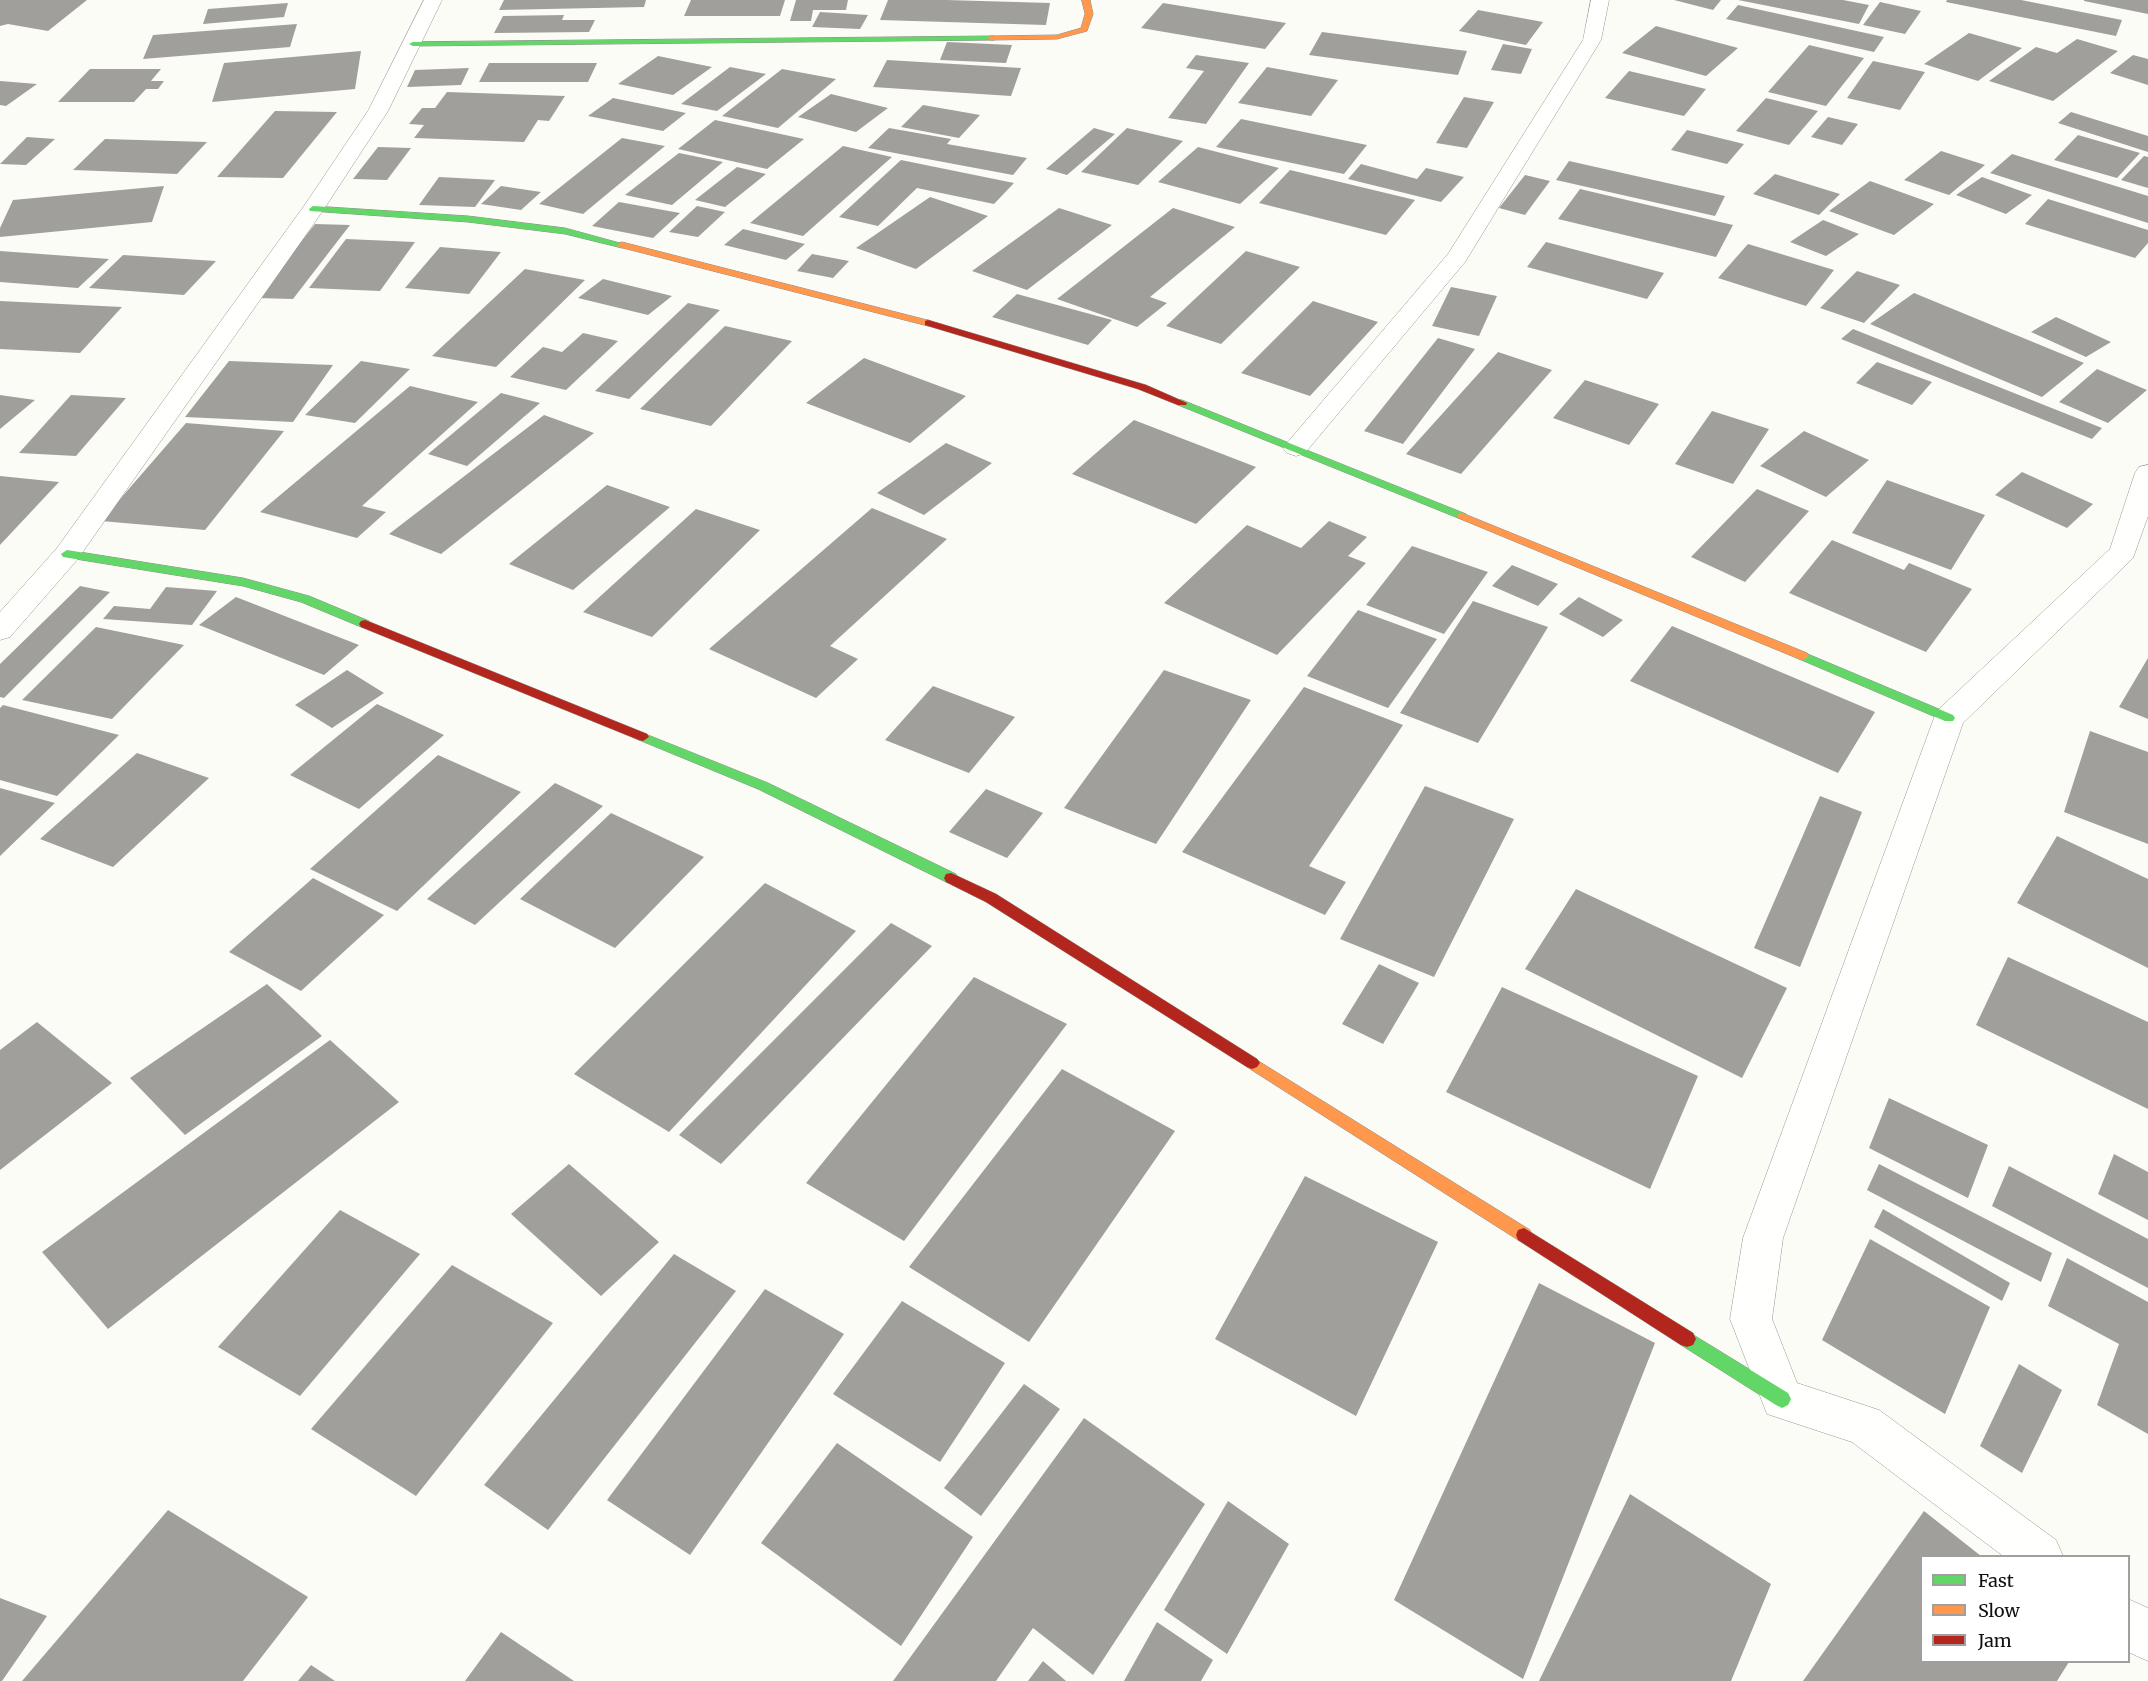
<!DOCTYPE html>
<html>
<head>
<meta charset="utf-8">
<style>
	body { margin:0 }
	#map { position:relative; width:2148px; height:1681px; overflow:hidden; background:#fcfcf7; font-family:Merriweather,serif }
	canvas { display:block }
	.legend { position:absolute; left:1920px; top:1555px; width:210px; height:108px; box-sizing:border-box; background:#fff; border:2px solid #9f9f9f; margin:0; padding:8px 10px; list-style:none; font-size:18px; color:#101010 }
	.legend li { display:flex; align-items:center; gap:12px; height:30px }
	.legend b { width:30px; border:2px solid #9f9f9f }
</style>
</head>
<body>
<div id="map">
<canvas width="2148" height="1681"></canvas>
<ul class="legend">
<li><b style="height:8px;background:#63d668"></b>Fast</li>
<li><b style="height:8px;background:#ff974d"></b>Slow</li>
<li><b style="height:8px;background:#b3261e"></b>Jam</li>
</ul>
</div>
<script>
const ctx = document.querySelector('canvas').getContext('2d');
ctx.lineJoin = 'round';
function fill(path, color) { ctx.fillStyle = color; ctx.fill(path, 'evenodd'); }
function stroke(path, color, width, dash) { ctx.strokeStyle = color; ctx.lineWidth = width; ctx.lineCap = dash ? 'butt' : 'round'; ctx.setLineDash(dash || []); ctx.stroke(path); }
const building = new Path2D(`
	M0,0H87L48,31L8,24L0,26Z
	M504,0H646L644,7L499,10Z
	M691,0H785L780,16H684Z
	M796,0H848L846,10H813L811,21H790Z
	M888,0H947L1050,3L1046,25L880,20Z
	M1674,0H1721L1713,10Z
	M1738,0H1843L1869,5L1859,24Z
	M1947,0H2021L2122,20L2116,36L1946,2Z
	M2084,0H2148V14L2084,1Z
	M1880,2L1921,11L1905,34L1863,25Z
	M288,3L284,17L203,24L208,9Z
	M1163,3L1286,23L1265,49L1141,28Z
	M1738,5L1884,37L1874,52L1726,19Z
	M1478,10L1543,22L1526,45L1459,31Z
	M820,12L868,15L860,29L812,27Z
	M564,15L562,20H595L589,32L494,33L503,16Z
	M297,24L290,47L143,59L153,35Z
	M1656,26L1738,48L1706,76L1622,53Z
	M1322,32L1467,51L1458,75L1309,55Z
	M1969,33L2022,48L1978,81L1924,64Z
	M2077,39L2118,51L2053,101L1989,81L2036,47L2057,53Z
	M947,42L1012,45L1006,63L940,60Z
	M1503,44L1532,49L1521,74L1491,70Z
	M1809,45L1864,58L1826,106L1768,92Z
	M361,51L355,89L212,102L224,63Z
	M1196,55L1249,63L1206,124L1168,118L1204,71L1186,68Z
	M2133,55L2148,59V85L2110,73Z
	M658,56L712,67L673,95L618,84Z
	M887,60L1021,68L1011,96L873,87Z
	M1873,61L1925,72L1900,110L1847,98Z
	M489,63H597L588,82H479Z
	M730,67L766,74L717,111L681,104Z
	M1267,67L1338,80L1311,116L1238,103Z
	M469,68L461,85L407,87L415,70Z
	M90,69H161L151,81H164L158,89H146L134,102H58Z
	M782,69L836,79L778,128L722,116Z
	M1629,71L1706,89L1684,116L1605,98Z
	M0,81L37,84L6,106L0,105Z
	M447,92L565,96L549,121L538,120L524,142L414,138L424,125L409,124L422,108H435Z
	M831,94L888,108L856,132L798,117Z
	M1464,97L1494,102L1467,148L1436,143Z
	M613,98L686,113L663,131L588,116Z
	M1766,98L1818,111L1789,145L1736,131Z
	M923,105L980,115L959,138L901,127Z
	M275,111L337,112L283,178L217,177Z
	M2071,112L2148,136V152L2058,123Z
	M1828,117L1858,124L1842,145L1811,137Z
	M1241,119L1367,145L1344,174L1216,147Z
	M715,120L804,139L767,169L678,149Z
	M889,128L951,139L947,144L1027,158L1013,175L868,148Z
	M1094,128L1115,134L1067,175L1046,169Z
	M1127,128L1183,141L1138,185L1081,172Z
	M1687,130L1744,144L1727,164L1671,150Z
	M2078,135L2140,153L2117,178L2054,160Z
	M27,137L55,139L26,165L0,164Z
	M622,138L665,146L583,214L539,204Z
	M105,139L207,142L177,174L73,170Z
	M843,146L892,157L803,236L750,223Z
	M378,147L411,148L387,180L353,179Z
	M1198,147L1279,168L1240,204L1158,182Z
	M1941,151L1985,165L1949,195L1904,180Z
	M679,153L723,162L672,205L625,195Z
	M2012,154L2148,196V223L1990,173Z
	M2144,156L2148,157V188L2121,180Z
	M901,160L1014,183L994,204L917,188L878,226L839,217Z
	M1569,161L1725,196L1715,216L1556,180Z
	M1361,164L1417,179L1426,168L1464,177L1441,202L1348,179Z
	M737,167L766,174L725,207L695,200Z
	M1290,170L1415,200L1386,235L1259,203Z
	M1775,174L1840,194L1819,215L1753,194Z
	M1525,175L1550,181L1525,215L1499,208Z
	M439,177L495,180L475,207L419,205Z
	M1982,177L2032,195L2006,214L1956,195Z
	M1870,181L1934,204L1894,235L1829,211Z
	M164,186L152,222L0,237V228L13,200Z
	M501,186L541,192L521,210L481,204Z
	M1580,189L1733,225L1716,257L1558,219Z
	M930,197L988,216L916,269L856,248Z
	M2048,199L2148,230V243L2135,258L2025,224Z
	M619,202L680,213L653,238L592,226Z
	M697,206L725,212L698,237L669,232Z
	M1059,208L1112,225L1027,290L972,271Z
	M1173,208L1235,227L1150,297L1167,303L1137,327L1057,299Z
	M1823,220L1859,234L1826,256L1790,242Z
	M315,224L350,225L293,299L256,298Z
	M743,229L805,244L786,260L724,245Z
	M346,239L415,242L380,291L309,288Z
	M1546,242L1664,273L1647,299L1527,267Z
	M1748,244L1834,270L1806,306L1718,278Z
	M440,247L501,252L469,294L405,288Z
	M0,251L109,259L78,288L0,282Z
	M1246,251L1300,267L1221,344L1166,326Z
	M812,254L849,261L833,278L797,271Z
	M123,255L216,261L184,295L89,288Z
	M525,269L585,280L496,367L432,356Z
	M1857,271L1900,285L1864,323L1820,308Z
	M603,279L672,296L648,315L578,298Z
	M1451,287L1497,296L1479,336L1432,326Z
	M1914,293L2084,363L2042,397L1870,324Z
	M1017,294L1112,320L1088,345L992,317Z
	M0,301L122,307L80,353L0,349Z
	M1313,301L1378,322L1310,396L1241,373Z
	M688,303L720,310L629,399L595,391Z
	M2056,317L2111,342L2086,357L2031,332Z
	M725,326L792,341L711,426L640,409Z
	M1853,329L2102,428L2092,439L1841,339Z
	M583,333L618,341L566,390L510,377L543,347L562,352Z
	M1438,338L1475,349L1403,444L1364,431Z
	M1498,352L1552,370L1461,474L1406,454Z
	M864,358L966,396L910,443L806,403Z
	M229,361L333,365L293,422L185,417Z
	M361,361L410,369L355,423L305,415Z
	M1877,362L1932,382L1912,405L1856,383Z
	M2097,369L2147,390L2108,423L2059,402Z
	M1585,380L1659,404L1629,445L1553,418Z
	M410,386L478,402L362,506L386,512L357,538L260,512Z
	M501,393L540,403L467,466L428,454Z
	M0,395L35,400L0,429Z
	M71,395L126,398L76,456L19,453Z
	M1712,411L1769,429L1733,484L1675,464Z
	M544,415L594,433L441,554L389,534Z
	M1134,420L1256,467L1196,524L1072,474Z
	M186,423L284,431L205,530L101,521Z
	M1804,431L1869,460L1826,497L1760,466Z
	M946,443L992,463L924,515L877,493Z
	M2022,472L2093,504L2067,528L1995,495Z
	M0,476L59,482L0,545Z
	M1887,480L1985,515L1951,570L1852,533Z
	M607,485L670,507L573,590L509,564Z
	M1757,489L1809,511L1745,582L1691,557Z
	M872,508L947,539L830,646L858,659L816,698L709,649Z
	M696,509L760,530L652,637L583,612Z
	M1329,521L1367,537L1348,556L1366,563L1277,655L1164,603L1247,525L1301,548Z
	M1832,540L1904,570L1909,563L1972,589L1926,652L1789,593Z
	M1412,546L1488,572L1444,634L1366,605Z
	M1512,565L1558,584L1538,606L1492,586Z
	M80,586L110,592L4,698L0,697V664Z
	M166,587L217,591L192,625L103,619L114,606L150,609Z
	M236,597L359,645L324,675L199,625Z
	M1579,597L1623,620L1603,637L1559,614Z
	M1473,601L1548,627L1478,743L1400,713Z
	M1358,610L1437,639L1388,708L1307,676Z
	M1672,626L1875,712L1838,773L1630,681Z
	M96,627L184,645L112,719L22,700Z
	M2148,658V719L2119,707Z
	M347,670L384,693L332,728L295,705Z
	M1164,670L1251,700L1156,844L1064,808Z
	M933,686L1015,717L969,773L885,740Z
	M1304,687L1403,725L1309,866L1346,882L1325,915L1182,852Z
	M377,704L444,735L359,809L290,775Z
	M3,705L119,735L57,796L0,780V708Z
	M2090,731L2148,752V844L2064,812Z
	M137,753L209,778L113,867L40,839Z
	M438,755L521,792L397,911L310,869Z
	M555,783L603,806L475,925L427,899Z
	M1425,786L1514,819L1434,977L1340,939Z
	M0,788L55,803L0,856Z
	M986,789L1043,813L1007,858L949,832Z
	M1820,796L1862,812L1800,967L1754,948Z
	M611,813L704,857L615,948L520,899Z
	M2057,836L2148,879V968L2017,903Z
	M313,878L384,915L301,991L229,952Z
	M765,883L856,931L669,1132L574,1074Z
	M1576,889L1787,988L1742,1078L1525,969Z
	M891,923L932,946L721,1164L679,1135Z
	M2008,957L2148,1022V1109L1976,1025Z
	M1379,964L1419,983L1383,1044L1342,1024Z
	M974,977L1067,1024L904,1241L806,1183Z
	M267,984L322,1036L185,1135L130,1078Z
	M1502,987L1698,1076L1650,1189L1446,1092Z
	M37,1022L112,1083L0,1170V1050Z
	M330,1040L399,1102L108,1329L42,1252Z
	M1062,1069L1175,1131L1029,1342L909,1267Z
	M1889,1098L1988,1145L1968,1198L1869,1148Z
	M2114,1154L2148,1172V1220L2098,1194Z
	M569,1164L659,1242L601,1296L511,1214Z
	M1879,1164L2052,1253L2041,1282L1867,1190Z
	M2009,1166L2148,1239V1288L1992,1206Z
	M1305,1176L1438,1242L1356,1416L1215,1339Z
	M1883,1209L2010,1283L2002,1301L1874,1227Z
	M340,1210L420,1254L300,1396L218,1347Z
	M1870,1239L1990,1307L1945,1414L1822,1340Z
	M674,1254L736,1291L548,1530L484,1485Z
	M2067,1258L2148,1302V1434L2097,1405L2119,1344L2048,1306Z
	M452,1265L553,1323L416,1496L311,1429Z
	M1539,1283L1655,1343L1523,1679L1394,1600Z
	M765,1289L844,1334L690,1555L607,1500Z
	M902,1301L1005,1363L940,1462L833,1394Z
	M2019,1364L2062,1390L2022,1473L1980,1446Z
	M1024,1384L1060,1409L981,1516L944,1488Z
	M1084,1418L1205,1504L1093,1675L1033,1628L996,1681H893Z
	M837,1443L973,1537L901,1646L761,1543Z
	M1630,1494L1771,1584L1731,1681H1539Z
	M1228,1501L1289,1544L1227,1654L1164,1610Z
	M168,1510L308,1597L243,1681H22Z
	M1924,1511L1981,1556H1922V1662H2069L2057,1681H1803Z
	M0,1598L47,1616L2,1681H0Z
	M1157,1622L1213,1660L1201,1681H1124Z
	M501,1632L574,1681H465Z
	M1043,1661L1066,1681H1028Z
	M311,1665L335,1681H298Z`);
const street = new Path2D(`
	M424,0H442L388,111L324,209L77,560L10,637L0,640V612L57,548L304,206L368,111Z
	M1591,0H1609L1601,40L1465,262L1305,453L1296,456L1287,453L1283,448L1287,443L1448,254L1583,40Z
	M2148,465V516L2133,558L1963,723L1783,1238L1772,1319L1797,1383L1879,1410L2056,1540L2063,1556H2003L1852,1442L1767,1414L1730,1319L1743,1238L1934,718L1938,710L2110,549L2135,473L2139,467Z
	M2128,1599L2148,1608V1661L2128,1652Z`);
const fast = new Path2D(`
	M991,36H994V40L413,46L409,44L413,42Z
	M313,206L468,216L565,228L627,245L622,248L565,234L468,222L310,211L309,209Z
	M1182,400L1466,514L1468,516L1462,519L1458,518L1178,405V401Z
	M67,550L243,578L309,596L369,621L371,624L369,627H361L301,602L243,586L63,557L61,554Z
	M1803,652L1953,715L1955,718L1953,721H1945L1799,659L1797,656L1799,653Z
	M643,733L768,783L956,874L958,878L956,882H946L758,789L639,740L637,737L639,734Z
	M1687,1331L1788,1393L1791,1399L1788,1405L1782,1408L1776,1405L1681,1345L1678,1339L1681,1333Z`);
const slow = new Path2D(`
	M1082,0H1090L1093,14L1087,31L1057,39L991,40L987,38L991,36L1057,35L1081,28L1085,14Z
	M622,242L931,321L933,323L928,326L619,247L617,245Z
	M1462,513L1807,653L1809,656L1803,660L1799,659L1458,518V514Z
	M1252,1057L1530,1230L1532,1235L1530,1240L1524,1242L1518,1240L1247,1067L1244,1063L1247,1059Z`);
const jam = new Path2D(`
	M928,320L1146,385L1187,403L1186,405H1178L1138,389L925,325V321Z
	M365,620L647,734L649,737L643,741L639,740L361,627L359,624L361,621Z
	M951,873L996,894L1257,1059L1260,1063L1257,1067L1252,1069L1247,1067L986,902L946,882L944,878L946,874Z
	M1524,1228L1693,1333L1696,1339L1693,1345L1687,1347L1681,1345L1518,1240L1516,1235L1518,1230Z`);
fill(building, '#a09f9c');
stroke(street, '#969694', 1);
stroke(fast, '#8d8d8b', 1);
stroke(slow, '#8d8d8b', 1);
stroke(jam, '#8d8d8b', 1);
fill(street, '#fffffe');
fill(fast, '#63d668');
fill(slow, '#ff974d');
fill(jam, '#b3261e');
</script>
</body>
</html>
